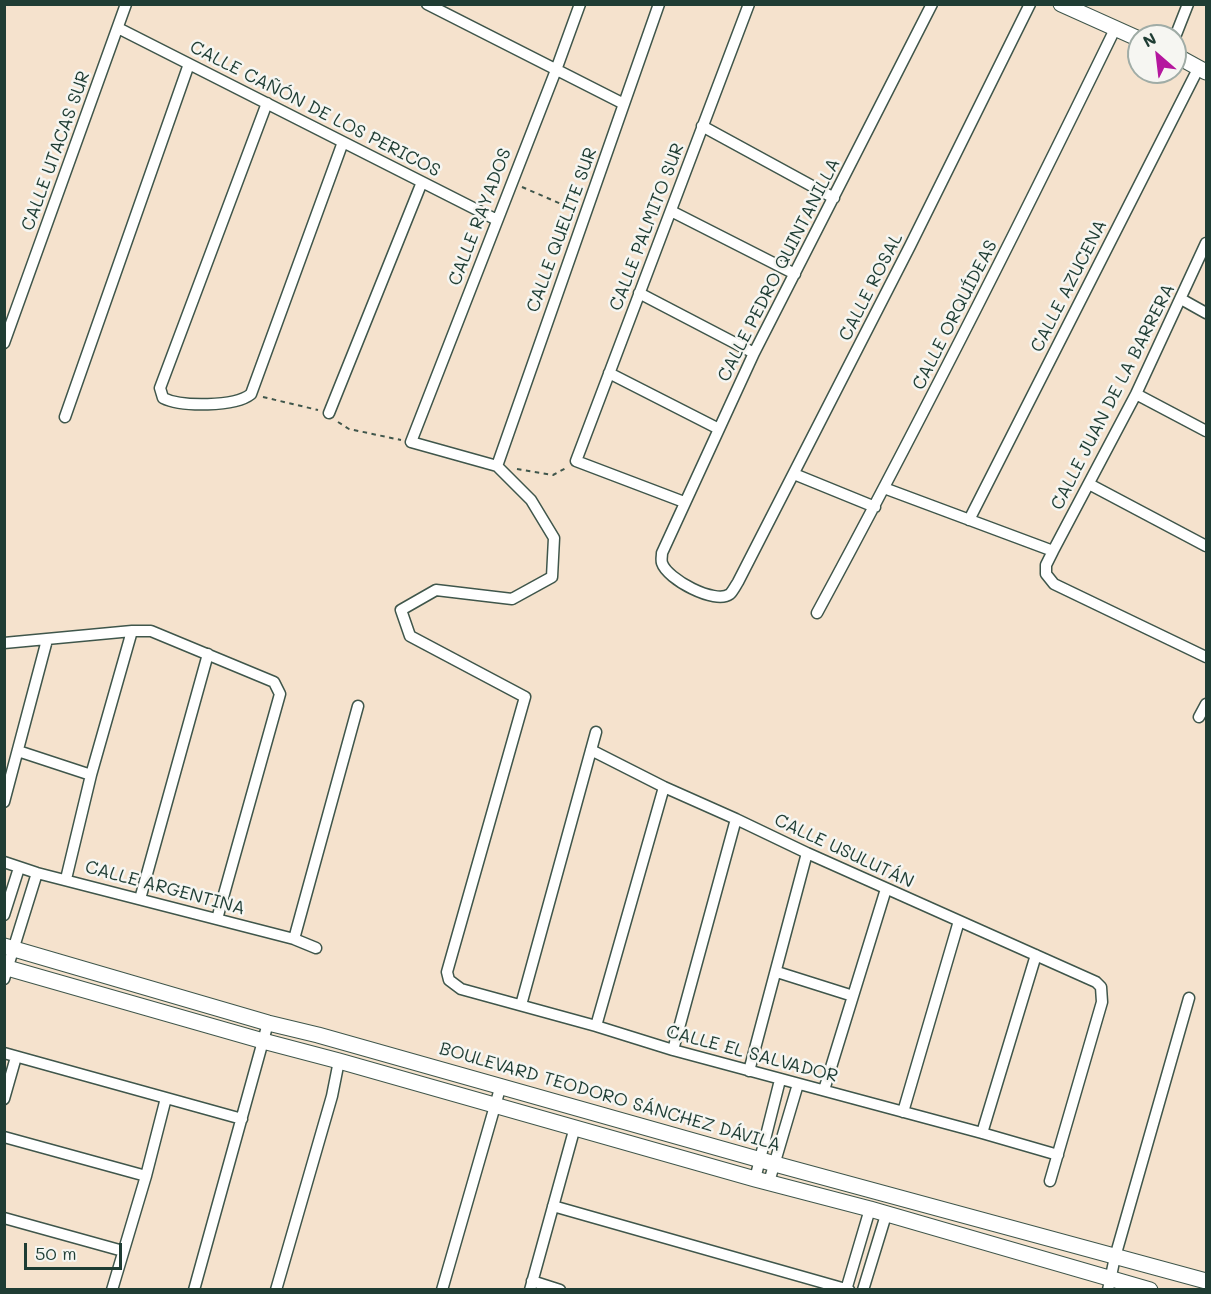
<!DOCTYPE html>
<html>
<head>
<meta charset="utf-8">
<style>
	body { margin:0 }
	#map { position:relative; width:1211px; height:1294px; overflow:hidden; background:#f5e2cd; font-family:Mali,sans-serif }
	canvas { display:block }
	.frame { position:absolute; inset:0; border:6px solid #1f3d34; pointer-events:none }
	.north { position:absolute; left:1127px; top:24px; width:60px; height:60px; box-sizing:border-box; background:#f6f6f2; border:2px solid #a0aca6; border-radius:50%; rotate:332deg; font-size:16px; font-weight:700; line-height:24px; text-align:center; color:#1f3d34 }
	.north::after { content:''; display:block; margin:auto; width:21px; height:27px; background:#b5179e; clip-path:polygon(50% 0,100% 100%,50% 72%,0 100%) }
	.scale { position:absolute; left:24px; top:1243px; width:98px; height:27px; box-sizing:border-box; border:3px solid #1f3d34; border-top:0; padding-left:8px; font-size:18px; line-height:21px; white-space:nowrap; color:#1f3d34; -webkit-text-stroke:4px #f6f6f2; paint-order:stroke }
</style>
</head>
<body>
<div id="map">
<canvas width="1211" height="1294"></canvas>
<div class="frame"></div>
<div class="north">N</div>
<div class="scale">50 m</div>
</div>
<script>
const ctx = document.querySelector('canvas').getContext('2d');
ctx.lineJoin = 'round';
function stroke(path, color, width, dash) { ctx.strokeStyle = color; ctx.lineWidth = width; ctx.lineCap = dash ? 'butt' : 'round'; ctx.setLineDash(dash || []); ctx.stroke(path); }
function drawText(font, color, halo, rows, align = 'center') {
  ctx.font = font + ' Mali,sans-serif'; ctx.lineWidth = 5; ctx.setLineDash([]); ctx.textBaseline = 'middle'; ctx.strokeStyle = halo; ctx.fillStyle = color; for (const [text, x, y, turn = 0] of rows) {
    ctx.save(); ctx.translate(x, y); ctx.rotate((+turn || 0) * Math.PI / 180); ctx.textAlign = isNaN(turn) ? turn : align; if (halo) ctx.strokeText(text, 0, 0); ctx.fillText(text, 0, 0); ctx.restore();
  }
}
const path = new Path2D(`
	M522,187L575,210
	M263,397L318,410
	M338,422L349,429L401,440
	M517,469L553,475L566,468`);
const street = new Path2D(`
	M427,4L624,104
	M580,4L556,70L411,442L497,466L531,500L554,538L552,577L512,599L436,590L401,610L410,636L525,697L447,972L449,980L461,989L596,1026L673,1050L982,1133L1058,1155
	M932,4L754,353L662,553C662,556 661,560 662,563C667,579 715,605 730,594C733,591 736,585 738,582L910,246L1030,4
	M118,28L497,220
	M1175,37L1188,4
	M267,103L160,388L163,398C181,407 235,407 251,394L343,142
	M702,126L834,198
	M671,211L795,274
	M1206,243L1136,394L1053,551L1046,565V574L1054,584L1206,657
	M639,293L754,353
	M1181,299L1206,313
	M4,343L126,4
	M609,373L717,428
	M1136,394L1206,431
	M329,413L422,182
	M65,417L189,64
	M497,466L659,4
	M794,474L875,507
	M1089,484L1206,546
	M884,488L1053,551
	M684,502L576,461L749,4
	M969,520L1199,67
	M817,613C921,421 1019,226 1115,29
	M4,643L132,631H151L274,682L280,694L217,919
	M1199,717L1206,704
	M591,750L664,787L736,819L807,853L1096,982L1101,987L1102,1002L1050,1181
	M18,751L91,775
	M4,802L47,640
	M4,862L37,873L294,939L316,948
	M66,879L91,775L132,631
	M140,899L208,654
	M4,915L19,868
	M294,939L358,706
	M777,972L853,996
	M4,979L37,873
	M521,1005L596,732
	M596,1026L664,787
	M673,1050L736,819
	M4,1053L242,1119
	M749,1071L807,853
	M824,1090L886,889
	M4,1099L16,1057
	M903,1112L959,921
	M982,1133L1036,955
	M4,1137L146,1176
	M755,1179L780,1080
	M769,1182L798,1084
	M553,1206L849,1290
	M4,1218L123,1251
	M532,1281L560,1290
	M112,1290L146,1176L166,1098
	M194,1290L268,1023
	M276,1290L332,1096L339,1061
	M442,1290L501,1085
	M530,1290L575,1127
	M846,1290L870,1209
	M863,1290L886,1215
	M1108,1290L1115,1257L1189,998`);
const secondary = new Path2D(`
	M1061,4L1139,39
	M1175,55L1206,72
	M4,946L268,1023L318,1035L775,1164L1206,1281
	M4,967L263,1041L339,1061L755,1179L870,1209L1150,1290`);
const streetNames = [
	["CALLE CAÑÓN DE LOS PERICOS",315,109,27],
	["CALLE UTACAS SUR",56,151,-70],
	["CALLE RAYADOS",480,217,-69],
	["CALLE PALMITO SUR",647,227,-69],
	["CALLE QUELITE SUR",562,230,-70],
	["CALLE PEDRO QUINTANILLA",779,270,-63],
	["CALLE AZUCENA",1069,286,-63],
	["CALLE ROSAL",871,287,-63],
	["CALLE ORQUÍDEAS",955,315,-63],
	["CALLE JUAN DE LA BARRERA",1113,397,-63],
	["CALLE USULUTÁN",844,851,25],
	["CALLE ARGENTINA",165,888,15],
	["CALLE EL SALVADOR",752,1054,15],
	["BOULEVARD TEODORO SÁNCHEZ DÁVILA",610,1097,16]
];
stroke(street, '#3f564b', 13);
stroke(secondary, '#3f564b', 17);
stroke(path, '#3f564b', 2, [4.5, 4.5]);
stroke(street, '#fff', 10);
stroke(secondary, '#fff', 15);
drawText('18px', '#1f3d34', '#f6f6f2', streetNames);
</script>
</body>
</html>
